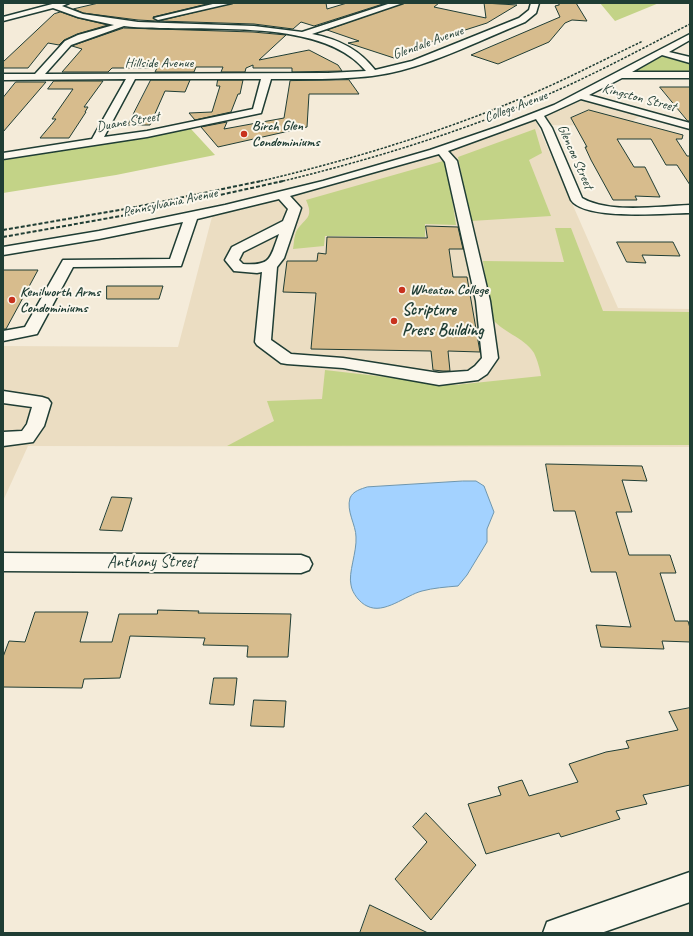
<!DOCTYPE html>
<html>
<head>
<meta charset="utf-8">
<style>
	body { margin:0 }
	#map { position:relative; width:693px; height:936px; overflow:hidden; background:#f4ebd9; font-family:Caveat,sans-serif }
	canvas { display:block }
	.frame { position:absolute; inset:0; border:4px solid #1f3d34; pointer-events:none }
</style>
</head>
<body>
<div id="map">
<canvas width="693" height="936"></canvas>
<div class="frame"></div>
</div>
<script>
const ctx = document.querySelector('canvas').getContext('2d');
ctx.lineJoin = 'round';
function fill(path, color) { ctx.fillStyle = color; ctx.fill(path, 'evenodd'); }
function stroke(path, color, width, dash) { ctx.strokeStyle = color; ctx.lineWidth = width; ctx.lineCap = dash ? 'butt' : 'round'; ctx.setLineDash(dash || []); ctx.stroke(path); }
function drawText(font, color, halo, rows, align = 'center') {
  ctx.font = font + ' Caveat,sans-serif'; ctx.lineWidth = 4; ctx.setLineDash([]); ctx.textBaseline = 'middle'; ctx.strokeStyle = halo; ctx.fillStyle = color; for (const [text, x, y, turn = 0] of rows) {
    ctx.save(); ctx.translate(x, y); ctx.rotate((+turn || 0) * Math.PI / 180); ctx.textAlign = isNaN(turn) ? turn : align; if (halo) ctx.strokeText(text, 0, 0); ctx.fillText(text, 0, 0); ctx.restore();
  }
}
const built = new Path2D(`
	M581,97L643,114L625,126L547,125L541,115Z
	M535,119L618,308L690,309V447L28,446L3,501V346L178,347L213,213L324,188L446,151Z`);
const green = new Path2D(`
	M600,3H659L615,21Z
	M660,54L690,62V74H623Z
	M191,129L215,155L116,175L3,193V159L98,145Z
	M535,129L542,153L529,160L551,216L471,221L458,157Z
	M443,161L447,165L456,225L425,224V237L325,236L324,246L293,249C294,244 294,235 297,230C306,217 314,218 306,200Z
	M555,228H571L603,311L690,312V445L227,446L274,421L267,401L322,399L325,370L455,385L541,376C540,369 537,359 534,353C524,337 501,332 491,317L483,261L564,262Z`);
const water = new Path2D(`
	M463,481H476L484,486L494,512L487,529V542L467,575L458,586C446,587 433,588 422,591C406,595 384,615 367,606C360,603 352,593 351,585C348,573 357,552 356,537C356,525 346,511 350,498C353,491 361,489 367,487Z`);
const building = new Path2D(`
	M99,3H211L153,17L157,21L138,20L83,13L74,9Z
	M233,3H326L327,9L347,3H386L314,26L301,22L293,29L254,24L159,21Z
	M404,3H439L434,7L486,18L484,3L517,5L487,23L437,39L397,59L348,43L359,41L327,30Z
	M558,3H576L587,21L572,20L565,23L549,42L498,64L471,55L560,17L555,6L559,5Z
	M61,12L78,18L108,25L77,34L64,40L59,45L48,43L28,68H3V62L54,14Z
	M124,28L253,32L286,35L259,60L309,50L338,65L342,71L292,72V68H253V65L246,68L245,72H221L223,67H196L194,72H155L157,68H112L108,72H62L82,49L72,46Z
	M151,80H190L185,92L165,91L150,125H128Z
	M218,80H243L240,94H238L231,112L195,120L189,113L212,112L220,86H217Z
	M349,80L359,94H309L307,127L218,147L201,127L227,122L224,129L284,118L290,81Z
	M54,81H103L84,107H88L85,112H86L69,138H40L56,119H52L73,89H48Z
	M16,82H46L3,132V98Z
	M660,87H690V121H688Z
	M589,110L683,135L682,139H676L687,156H690V185L677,165H666L651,139H617L634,167H645L660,197L635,196L637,200H613L591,160L585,147H587L571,118Z
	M426,226L458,227L463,249H449L453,277H467L480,352L448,351L450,371H443L433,370L431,351L311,349L316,293L283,292L287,261H317L318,253L326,254L327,237L427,238Z
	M617,242H673L680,256L642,255L646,263L627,262Z
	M3,270H38L6,329H3Z
	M107,286H163L159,299H107Z
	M546,464L642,466L647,481L622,480L632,512H616L629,555H670L676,573H660L675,621H688L690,628V642L662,641L664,649L601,647L596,625L631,627L616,572H591L575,511H554Z
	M112,497L132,498L122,531L100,530Z
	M158,610L199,611L198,613L291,614L288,657H247L248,646L203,645L205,638L130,636L120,678L84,679L82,688L3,687V657L9,641L25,642L35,612H88L80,642H112L119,614H157Z
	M214,678H237L234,705L210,704Z
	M254,700L286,701L284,727L251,726Z
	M690,708V785L643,795L647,804L616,811L620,819L561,837L559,833L486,854L468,804L501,795L498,787L522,780L529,796L578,782L569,764L606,752L629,748L626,741L678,730L669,712Z
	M426,813L476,865L431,920L395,879L427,842L413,827Z
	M370,905L428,933H360Z`);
const minor = new Path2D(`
	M56,3H69L62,6L83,14L138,22L254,26L302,32L391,3H403L312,34C338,39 359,49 375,70L412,61L519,18L529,10L531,3H539L536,13L525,22C478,41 422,70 372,76C339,80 304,79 271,79L261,113L147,137L3,159V153L92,139L126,79L3,80V74H35L65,41L78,35L114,25L78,17L53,8L3,21V17ZM124,26C192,34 320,14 366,71L328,73L45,74L71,45ZM135,79H261L253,109L147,131L104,137Z
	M217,3H232L158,20L154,18Z
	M690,34V40L669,52L690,57V63L662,55L632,72H690V78H622L589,95L690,123V129L581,99L544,116L552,128L582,198C609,214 659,206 690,205V213C666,213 585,221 571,200L542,128L536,119L448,151L457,161L490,301L498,358L487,374L478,380L439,385L343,368L287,364L281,363L257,345L255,342L262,272L257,273L234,271L225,260L232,247L283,221L288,209L279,199L197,219L181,266L73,267L37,334L3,341V331L25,327L63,260L170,259L183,222L99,239L3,255V247L99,231L225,205L323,181L430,150L500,126L554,105ZM439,154L445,162L476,301L482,358L475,366L468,371L439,373L343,358L291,354L271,340L277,267L284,258L301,208L290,196ZM279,234C270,258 272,266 243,264L239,260L243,252Z
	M3,391L42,397L48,399L51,403L44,426L33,442L3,446V432L22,431L27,424L32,407L3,403Z
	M3,553L301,555L309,558L312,564L309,570L301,573L3,571Z
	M690,872V902L601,933H543L547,922L558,918Z`);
const railFar1 = new Path2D(`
	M257,182C347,161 436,134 522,98C563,81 603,60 643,41
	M279,182C366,161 452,135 535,100C588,78 639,50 690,24`);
const rail = new Path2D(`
	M3,230L131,208L261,181
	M3,237L143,212L283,181`);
const markers = [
	[244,134,4,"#c8321e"],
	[402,290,4,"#c8321e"],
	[12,300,4,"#c8321e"],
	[394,321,4,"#c8321e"]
];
const farStreetnames = [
	["Glendale Avenue",428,43,-20],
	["Hillside Avenue",159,63],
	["Kingston Street",639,98,15],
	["College Avenue",516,107,-21],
	["Duane Street",128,122,-10],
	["Glencoe Street",575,157,66],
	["Pennsylvania Avenue",170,203,-12]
];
const farPoinames = [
	["Birch Glen",252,126],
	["Condominiums",252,142],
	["Wheaton College",410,290],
	["Kenilworth Arms",20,292],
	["Condominiums",20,308]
];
const poiNames = [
	["Scripture",402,311],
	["Press Building",402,331]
];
const streetNames = [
	["Anthony Street",152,563]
];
fill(built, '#ebddc2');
fill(green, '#c3d387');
fill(water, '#a3d2ff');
stroke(water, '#6e96ae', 1);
fill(building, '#d7bc8d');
stroke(building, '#1f3d34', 1);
stroke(minor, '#1f3d34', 3);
fill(minor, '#fbf7ec');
stroke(railFar1, '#1f3d34', 1.5, [2.5, 1.5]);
stroke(rail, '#1f3d34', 2, [4, 2]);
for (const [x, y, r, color] of markers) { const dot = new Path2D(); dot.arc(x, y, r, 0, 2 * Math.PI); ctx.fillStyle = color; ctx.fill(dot); stroke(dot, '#fbf7ec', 1.5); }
drawText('14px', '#1f3d34', '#fbf7ec', farStreetnames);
drawText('bold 14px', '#1f3d34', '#fbf7ec', farPoinames, 'left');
drawText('bold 17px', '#1f3d34', '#fbf7ec', poiNames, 'left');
drawText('17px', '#1f3d34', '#fbf7ec', streetNames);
</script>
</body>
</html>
